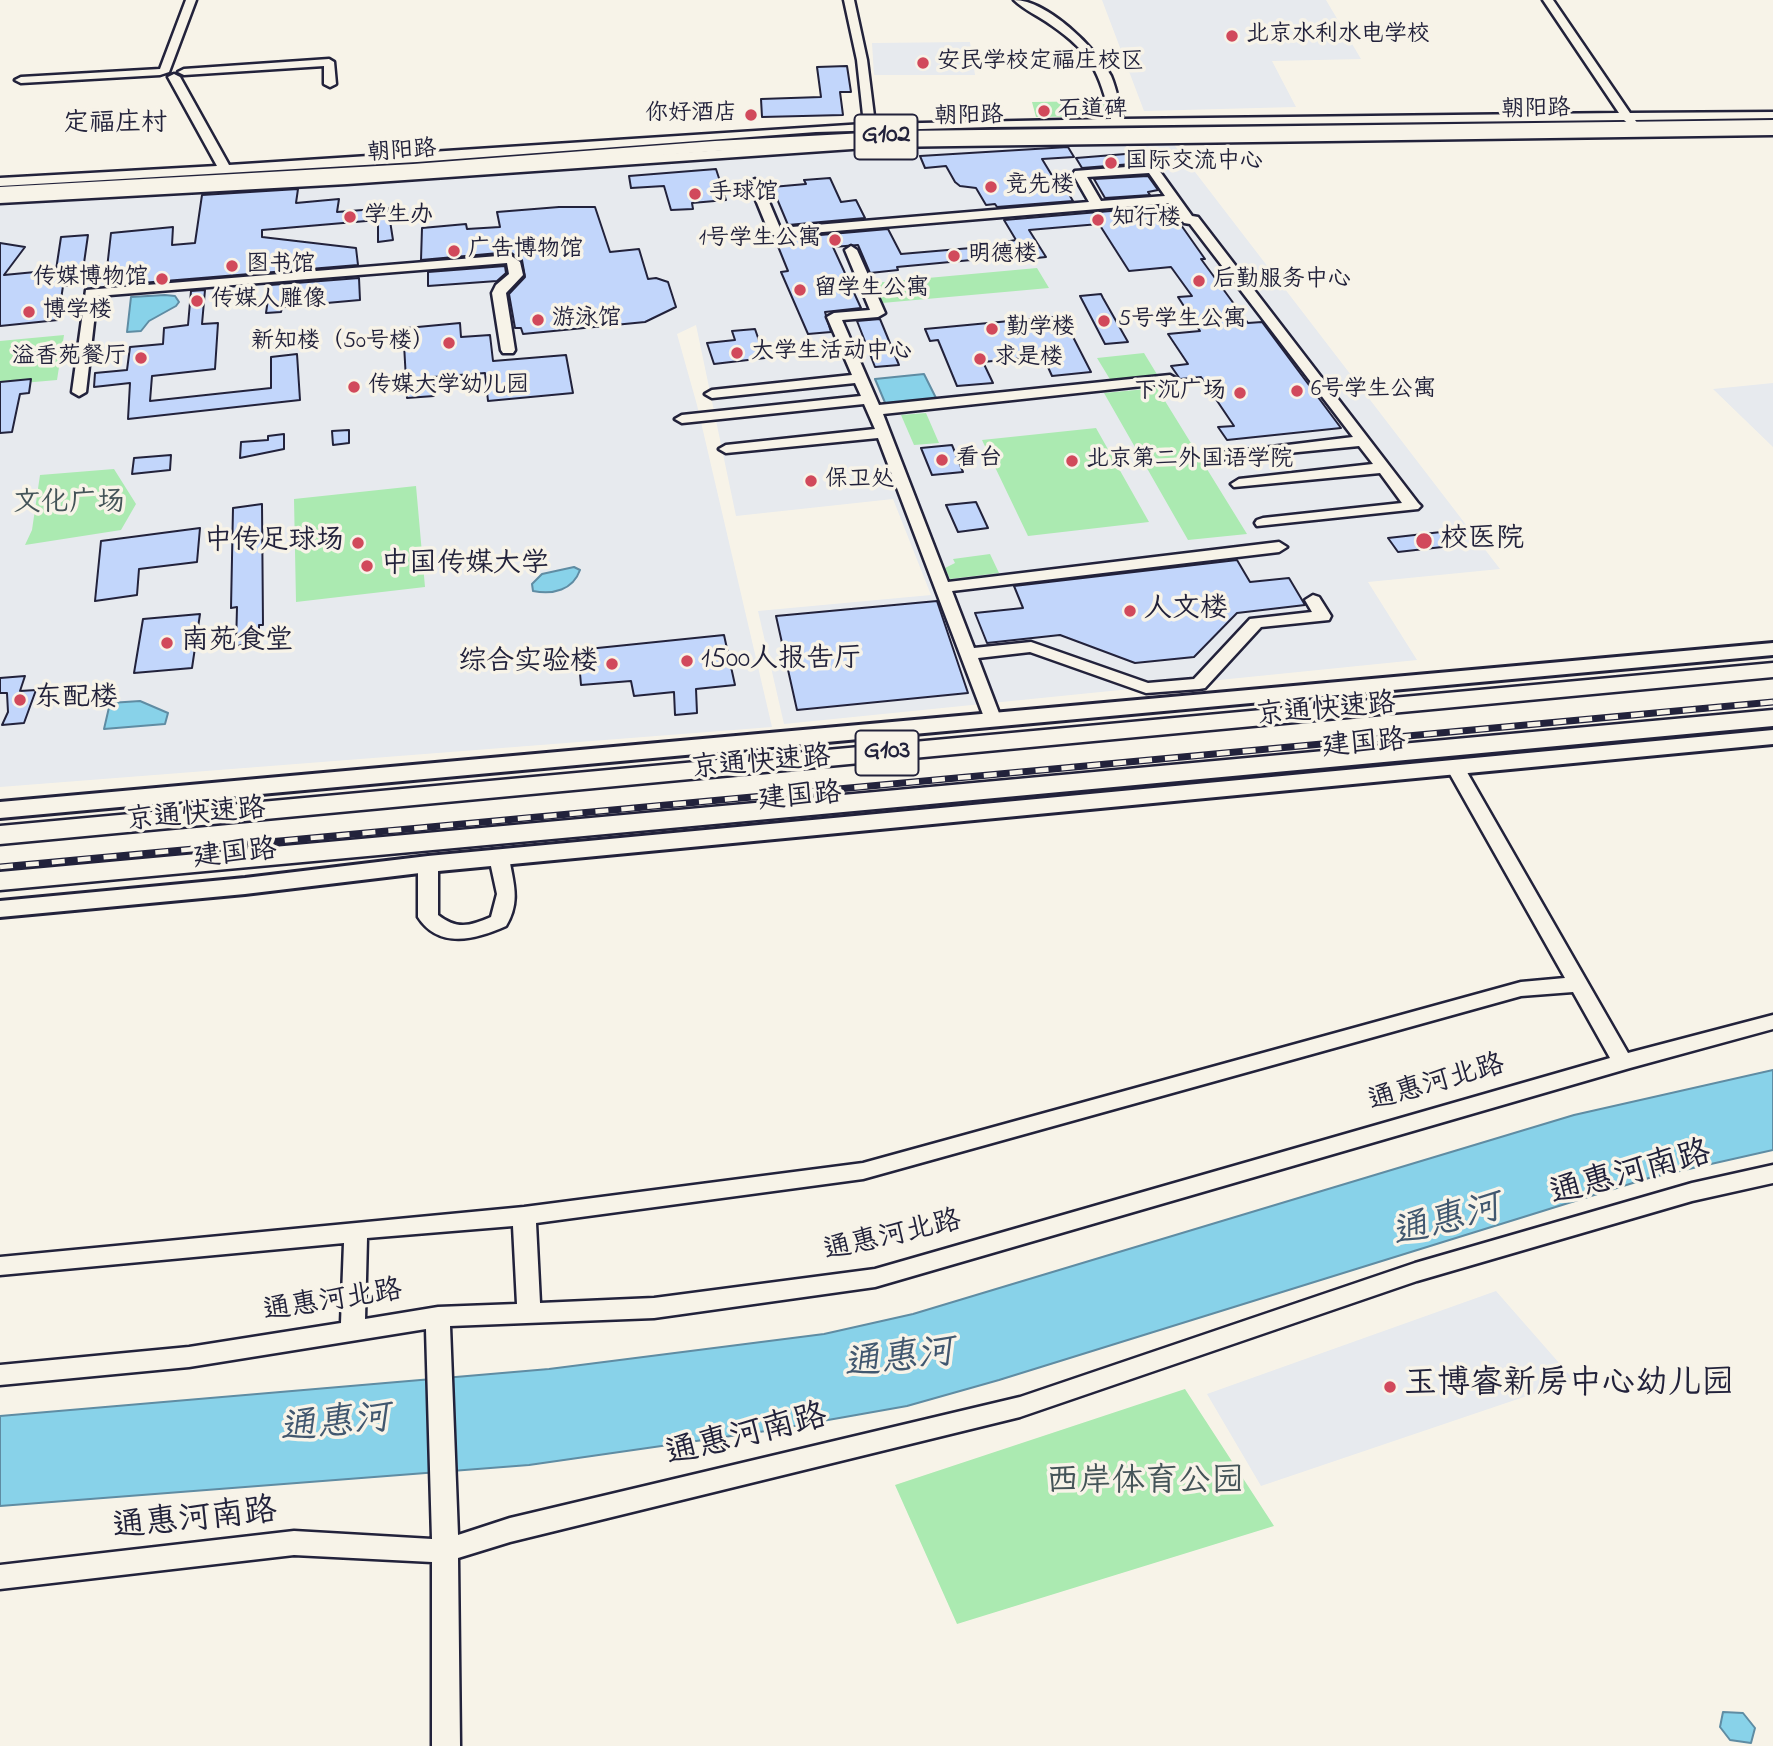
<!DOCTYPE html>
<html>
<head>
<meta charset="utf-8">
<style>
	body { margin:0 }
	canvas { display:block; background:#f7f3e8 }
</style>
</head>
<body>
<canvas width="1773" height="1746"></canvas>
<script>
const ctx = document.querySelector('canvas').getContext('2d');
ctx.lineJoin = 'round';
function fill(path, color) { ctx.fillStyle = color; ctx.fill(path, 'evenodd'); }
function stroke(path, color, width, dash) { ctx.strokeStyle = color; ctx.lineWidth = width; ctx.lineCap = dash ? 'butt' : 'round'; ctx.setLineDash(dash || []); ctx.stroke(path); }
function drawText(font, color, halo, rows, align = 'center') {
  ctx.font = font + ' "Indie Flower","LXGW WenKai TC",sans-serif'; ctx.lineWidth = 7; ctx.setLineDash([]); ctx.textBaseline = 'middle'; ctx.strokeStyle = halo; ctx.fillStyle = color; for (const [text, x, y, turn = 0] of rows) {
    ctx.save(); ctx.translate(x, y); ctx.rotate((+turn || 0) * Math.PI / 180); ctx.textAlign = isNaN(turn) ? turn : align; if (halo) ctx.strokeText(text, 0, 0); ctx.fillText(text, 0, 0); ctx.restore();
  }
}
const built = new Path2D(`
	M1102,0H1326L1361,59L1272,61L1296,107L1144,111Z
	M970,42L975,75H874L872,43Z
	M1172,142L1500,569L1368,582L1417,660L784,724L758,611L931,595L893,499L736,516L696,325L677,334L697,405L772,727L0,787V204L298,189L884,149Z
	M1773,383V447L1713,389Z
	M1496,1291L1574,1380L1261,1486L1207,1394Z`);
const green = new Path2D(`
	M1105,101L1110,116L1036,117L1032,102Z
	M1037,268L1049,288L882,303L873,283Z
	M64,335L57,380L0,385V341Z
	M1144,353L1158,376L1111,381L1097,358Z
	M1157,388L1247,534L1188,540L1104,393Z
	M926,413L939,443L914,445L901,415Z
	M1096,428L1149,522L1028,536L982,440Z
	M114,469L136,504L121,530L25,545L32,530L40,475Z
	M416,486L425,587L296,602L294,499Z
	M990,554L999,573L950,579L945,568L955,563L953,559Z
	M1185,1389L1274,1526L957,1624L895,1485Z`);
const water = new Path2D(`
	M165,295L175,296L179,302L176,306L149,321L141,331L127,332L131,297Z
	M924,374L937,400L886,405L875,379Z
	M574,567L580,570C573,590 553,595 533,591L532,584L542,574Z
	M140,701L168,713L165,724L104,729L110,703Z
	M1773,1070V1150L1649,1178L999,1380L907,1406L766,1431L529,1465L0,1506V1416L549,1369L824,1334L913,1314L1574,1115Z
	M1723,1712L1743,1713L1755,1728L1751,1743L1730,1740L1720,1727Z`);
const building = new Path2D(`
	M847,66L851,92H840L843,115L762,117L761,99L821,97L817,67Z
	M1068,147L1074,157L1042,159L1059,187L1064,186L1073,201L997,207L995,204L986,205L976,188L960,186L955,182L946,166L925,168L920,156Z
	M1138,153L1144,163L1082,168L1076,158Z
	M716,169L726,200L692,203L693,209L671,210L664,186L631,188L629,176Z
	M1148,176L1158,190L1148,192L1150,195L1105,198L1094,179Z
	M830,178L841,202L856,200L865,218L788,225L772,187L806,184L804,180Z
	M298,189L296,203L339,199L337,212L388,208L393,240L378,242V220L262,230V237L356,248L358,265L105,286L111,233L173,227L172,245L195,243L202,195Z
	M559,207H595L610,252L639,249L648,279L656,278L668,282L676,307L645,322L523,334L521,328H515L509,294L525,277L522,260L510,252L421,260L422,228L466,224L467,229L500,227L497,212Z
	M1158,207L1172,226L1181,225L1205,259H1201L1248,323L1262,322L1341,428L1227,440L1218,427L1234,426L1201,377L1180,379L1171,366L1188,364L1168,334L1200,331L1178,297L1192,296L1171,267L1129,271L1099,224L1029,230L1046,257L1017,260L1014,256L897,267L898,270L870,273L858,245L833,247L861,308L825,312L831,332L808,334L781,272L788,271L775,239L888,229L901,254L1006,245L1004,242L1016,240L1004,220Z
	M88,235L81,284L63,286L58,320L0,326V243L25,247L4,275L56,270L61,237Z
	M505,266L506,273L497,281L428,286V272Z
	M359,278L360,300L282,307L281,312L266,313L270,285Z
	M205,290L202,324L218,323L215,369L152,376L150,401L271,388V357L297,354L300,400L128,419L130,383L94,387L95,373L127,370L130,347L163,344L164,328L188,325L191,291Z
	M1101,294L1103,298L1128,342L1105,344L1080,296Z
	M1052,317L1061,334L1071,333L1091,372L1052,376L1043,356L983,362L993,383L957,386L938,340L930,341L925,329Z
	M880,319L899,365L875,367L857,321Z
	M460,323L461,337L490,335L493,361L566,355L573,393L488,401L485,373L433,377L434,396L407,398L404,344L408,343L407,328Z
	M755,329L765,358L714,364L707,343L735,340L732,331Z
	M31,379L29,393L20,394L12,432L0,433V382Z
	M349,430V443L333,445L332,431Z
	M284,434V449L240,458L241,442L268,440V436Z
	M952,445L963,472L932,475L921,448Z
	M171,455L170,470L132,474L134,458Z
	M976,502L988,528L958,532L946,505Z
	M262,504L263,625H259V643L236,646L237,607L231,608L233,508Z
	M200,528L197,562L139,569L137,595L95,601L101,541Z
	M1450,531L1460,545L1398,552L1388,538Z
	M1237,560L1250,582L1289,578L1305,605L1237,613L1194,657L1135,663L1060,635L987,643L975,613L1023,608L1014,586Z
	M937,601L968,693L797,710L776,616Z
	M200,614L192,668L134,673L143,619Z
	M724,635L735,685L696,689L697,713L675,715L674,692L634,696L631,681L581,685L578,650Z
	M25,676L20,691L36,690L24,723L2,725L8,712L7,693H0V678Z`);
const minor = new Path2D(`
	M186,0H196L169,72L160,75L21,83L15,80L21,77L160,69Z
	M844,0H854L867,60L875,124L1111,119C1099,72 1092,53 1051,25C1039,16 1024,10 1014,0C1047,0 1096,48 1111,76C1117,90 1119,105 1123,119L1619,113L1543,0H1553L1630,113L1773,112V118L1635,120L1638,124L1632,127L1624,120L991,127L816,132L417,162L0,186V178L217,166L168,77L174,74L180,77L229,165L864,124L857,60Z
	M329,59L334,62L336,84L330,87L324,84V66L184,75L178,72L184,69Z
	M1773,129V135L881,147L347,184L0,203V195L347,176L881,139Z
	M1152,165L1156,166L1192,216L1198,217L1418,503L1421,506L1418,509L1257,526L1255,523L1257,520L1263,518L1402,503L1380,473L1234,487L1231,484L1239,479L1373,464L1359,446L1217,460L1215,457L1217,454L1222,453L1353,437L1190,224L1184,223L1170,203L775,236L769,232L749,183L755,179L761,183L780,228L1089,202L1073,174L1075,171ZM1149,173L1165,196L1101,201L1087,177Z
	M851,246L857,250L885,313L878,317L842,320L879,405L1170,375L1177,379L1170,383L883,414L948,582L1279,542L1287,547L1279,552L952,591L974,648L1031,642L1148,683L1194,679L1250,619L1312,612L1305,600L1313,595L1319,597L1331,616L1329,620L1261,627L1205,688L1199,689L1146,693L1030,652L978,658L1002,721L993,726L987,725L878,438L726,453L719,449L726,445L875,429L864,404L682,423L675,419L682,415L861,396L855,383L712,398L705,394L712,390L852,375L827,317L834,313L870,310L845,250Z
	M510,255L520,262L523,275L506,293L515,350L513,353H503L501,350L492,293L496,285L509,274L507,263L97,296L86,392L79,396L72,392L86,290Z
	M1455,761L1464,767L1628,1053L1773,1015V1029L1630,1068L875,1287L654,1318L450,1326L458,1535L510,1518L1020,1397L1415,1263L1692,1183L1773,1165V1183L1692,1201L1417,1281L1020,1417L510,1542L458,1558L460,1746H432V1562L294,1555L0,1589V1565L294,1531L432,1539L426,1329L189,1367L0,1385V1365L189,1347L341,1323L344,1243L0,1275V1257L524,1207L863,1163L1521,982L1565,978L1446,767ZM1573,992L1610,1058L875,1269L654,1298L540,1303L536,1223L863,1179L1521,996ZM513,1226L517,1304L438,1307L365,1319L367,1238Z
	M499,851L506,853L509,857C513,883 521,901 506,926C477,939 439,950 418,917V864L421,860H435L438,864V915C457,930 470,926 491,917L497,894L489,857L492,853Z`);
const major = new Path2D(`
	M1773,643V655L0,818V802Z
	M1773,730V744L428,872L245,894L0,917V901L245,878L428,856Z`);
const highway = new Path2D(`
	M1773,120V130L902,141L715,151L413,174L0,197V187L413,164L715,141L902,131Z
	M1773,663V677L0,844V826Z
	M1773,710V726L0,890V872Z`);
const rail = new Path2D(`
	M0,867L1773,702`);
const markers = [
	[1232,36,7,"#d1495b"],
	[923,63,7,"#d1495b"],
	[1044,111,7,"#d1495b"],
	[751,115,7,"#d1495b"],
	[1111,163,7,"#d1495b"],
	[991,187,7,"#d1495b"],
	[695,194,7,"#d1495b"],
	[350,217,7,"#d1495b"],
	[1098,220,7,"#d1495b"],
	[835,240,7,"#d1495b"],
	[454,251,7,"#d1495b"],
	[954,256,7,"#d1495b"],
	[232,266,7,"#d1495b"],
	[162,279,7,"#d1495b"],
	[1199,281,7,"#d1495b"],
	[800,290,7,"#d1495b"],
	[197,301,7,"#d1495b"],
	[29,312,7,"#d1495b"],
	[538,320,7,"#d1495b"],
	[1104,321,7,"#d1495b"],
	[992,329,7,"#d1495b"],
	[449,343,7,"#d1495b"],
	[737,353,7,"#d1495b"],
	[141,358,7,"#d1495b"],
	[980,359,7,"#d1495b"],
	[354,387,7,"#d1495b"],
	[1297,391,7,"#d1495b"],
	[1240,393,7,"#d1495b"],
	[942,460,7,"#d1495b"],
	[1072,461,7,"#d1495b"],
	[811,481,7,"#d1495b"],
	[1424,541,9,"#d1495b"],
	[358,543,7,"#d1495b"],
	[367,566,7,"#d1495b"],
	[1130,611,7,"#d1495b"],
	[167,643,7,"#d1495b"],
	[687,661,7,"#d1495b"],
	[612,664,7,"#d1495b"],
	[20,700,7,"#d1495b"],
	[1390,1387,7,"#d1495b"]
];
const farPoinames = [
	["北京水利水电学校",1246,36],
	["安民学校定福庄校区",937,63],
	["石道碑",1058,111],
	["你好酒店",737,115,"right"],
	["国际交流中心",1125,163],
	["竞先楼",1005,187],
	["手球馆",709,194],
	["学生办",364,217],
	["知行楼",1112,220],
	["1号学生公寓",821,240,"right"],
	["广告博物馆",468,251],
	["明德楼",968,256],
	["图书馆",246,266],
	["传媒博物馆",148,279,"right"],
	["后勤服务中心",1213,281],
	["留学生公寓",814,290],
	["传媒人雕像",211,301],
	["博学楼",43,312],
	["游泳馆",552,320],
	["5号学生公寓",1118,321],
	["勤学楼",1006,329],
	["新知楼（50号楼）",435,343,"right"],
	["大学生活动中心",751,353],
	["溢香苑餐厅",127,358,"right"],
	["求是楼",994,359],
	["传媒大学幼儿园",368,387],
	["6号学生公寓",1311,391],
	["下沉广场",1226,393,"right"],
	["看台",956,460],
	["北京第二外国语学院",1086,461],
	["保卫处",825,481]
];
const farStreetnames = [
	["朝阳路",1536,111,-1],
	["朝阳路",969,118,-1],
	["朝阳路",402,153,-4]
];
const farQuarternames = [
	["定福庄村",115,126]
];
const shields = [
	[886,137,63],
	[887,753,63]
];
const shieldNames = [
	["G102",886,137],
	["G103",887,753]
];
const parkNames = [
	["文化广场",69,505]
];
const poiNames = [
	["校医院",1440,541],
	["中传足球场",344,543,"right"],
	["中国传媒大学",381,566],
	["人文楼",1144,611],
	["南苑食堂",181,643],
	["1500人报告厅",701,661],
	["综合实验楼",598,664,"right"],
	["东配楼",34,700]
];
const streetNames = [
	["京通快速路",1326,712,-5],
	["建国路",1364,746,-5],
	["京通快速路",761,765,-5],
	["建国路",800,799,-5],
	["京通快速路",196,817,-5],
	["建国路",235,856,-6],
	["通惠河北路",1437,1085,-16],
	["通惠河北路",893,1238,-13],
	["通惠河北路",333,1303,-9]
];
const nearStreetnames = [
	["通惠河南路",1631,1176,-15],
	["通惠河南路",747,1438,-14],
	["通惠河南路",195,1522,-6]
];
const nearPoinames = [
	["玉博睿新房中心幼儿园",1404,1387]
];
const nearParknames = [
	["西岸体育公园",1145,1485]
];
const nearWaternames = [
	["通惠河",1447,1224,-15],
	["通惠河",899,1362,-7],
	["通惠河",335,1427,-6]
];
fill(built, '#e7eaee');
fill(green, '#abeab1');
fill(water, '#88d2e9');
stroke(water, '#5f8ca3', 2);
fill(building, '#c2d6fb');
stroke(building, '#22223b', 2);
stroke(minor, '#22223b', 5);
stroke(major, '#22223b', 6);
stroke(highway, '#22223b', 5);
fill(minor, '#f7f3e8');
fill(major, '#f7f3e8');
fill(highway, '#f7f3e8');
stroke(rail, '#22223b', 7);
stroke(rail, '#f7f3e8', 4.5, [13]);
for (const [x, y, r, color] of markers) { const dot = new Path2D(); dot.arc(x, y, r, 0, 2 * Math.PI); ctx.fillStyle = color; ctx.fill(dot); stroke(dot, '#f7f3e8', 2.5); }
drawText('23px', '#22223b', '#f7f3e8', farPoinames, 'left');
drawText('23px', '#22223b', '#f7f3e8', farStreetnames);
drawText('26px', '#22223b', '#f7f3e8', farQuarternames);
for (const [x, y, w] of shields) { const box = new Path2D(); box.roundRect(x - w / 2, y - 22.5, w, 45, 5); ctx.fillStyle = '#f7f3e8'; ctx.fill(box); stroke(box, '#22223b', 2); }
drawText('bold 26px', '#22223b', null, shieldNames);
drawText('28px', '#445458', '#f7f3e8', parkNames);
drawText('28px', '#22223b', '#f7f3e8', poiNames, 'left');
drawText('28px', '#22223b', '#f7f3e8', streetNames);
drawText('33px', '#22223b', '#f7f3e8', nearStreetnames);
drawText('33px', '#22223b', '#f7f3e8', nearPoinames, 'left');
drawText('33px', '#445458', '#f7f3e8', nearParknames);
drawText('italic 37px', '#41576f', '#f7f3e8', nearWaternames);
</script>
</body>
</html>
